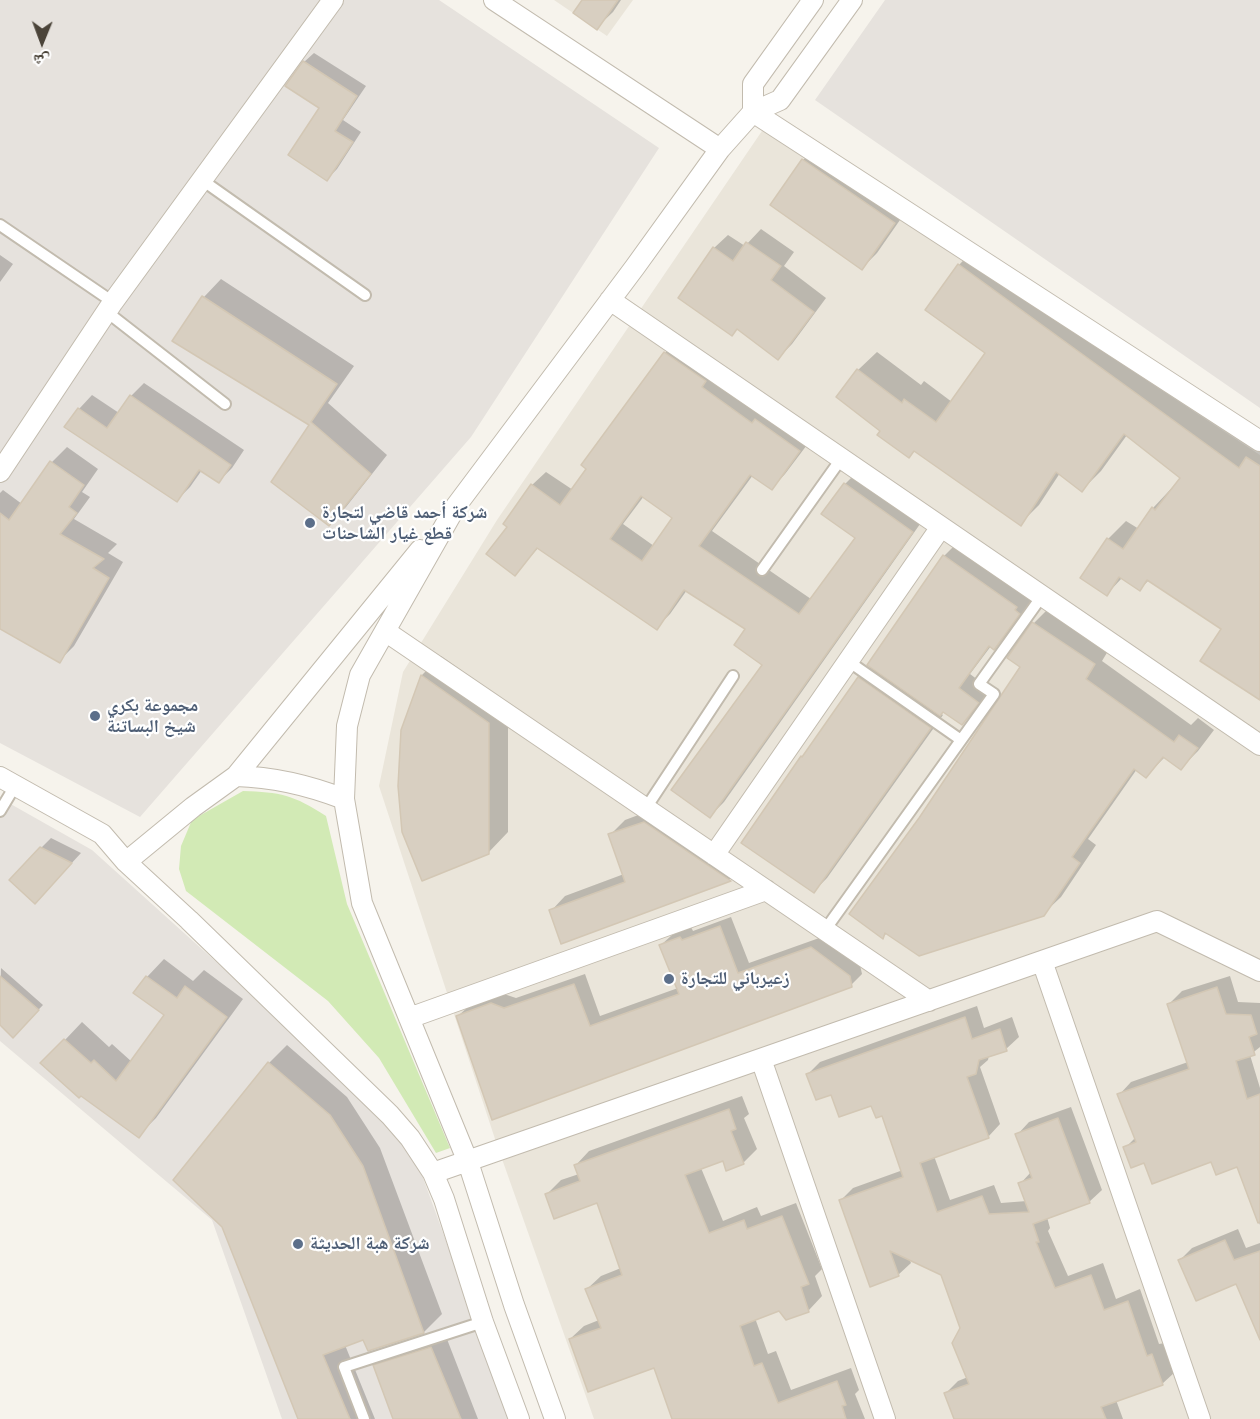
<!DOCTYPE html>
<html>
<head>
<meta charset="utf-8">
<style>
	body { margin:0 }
	#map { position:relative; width:1260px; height:1419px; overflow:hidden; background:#f6f3ec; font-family:Helvetica,"Noto Naskh Arabic",sans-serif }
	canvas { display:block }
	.north { position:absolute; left:12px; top:12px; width:60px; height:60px; -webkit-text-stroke:4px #fff; paint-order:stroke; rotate:181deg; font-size:16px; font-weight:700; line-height:24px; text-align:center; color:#4b4439 }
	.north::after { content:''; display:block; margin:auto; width:21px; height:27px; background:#4b4439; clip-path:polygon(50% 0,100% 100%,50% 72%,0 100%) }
</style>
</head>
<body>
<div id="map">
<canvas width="1260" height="1419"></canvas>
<div class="north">ش</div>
</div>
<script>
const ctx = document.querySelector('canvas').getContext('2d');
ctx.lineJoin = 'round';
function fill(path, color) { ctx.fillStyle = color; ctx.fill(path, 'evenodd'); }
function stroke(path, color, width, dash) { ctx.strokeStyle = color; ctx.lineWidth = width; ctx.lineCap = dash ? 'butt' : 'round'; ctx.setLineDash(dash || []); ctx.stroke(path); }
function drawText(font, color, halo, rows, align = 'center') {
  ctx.font = font + ' Helvetica,"Noto Naskh Arabic",sans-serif'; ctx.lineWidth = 4.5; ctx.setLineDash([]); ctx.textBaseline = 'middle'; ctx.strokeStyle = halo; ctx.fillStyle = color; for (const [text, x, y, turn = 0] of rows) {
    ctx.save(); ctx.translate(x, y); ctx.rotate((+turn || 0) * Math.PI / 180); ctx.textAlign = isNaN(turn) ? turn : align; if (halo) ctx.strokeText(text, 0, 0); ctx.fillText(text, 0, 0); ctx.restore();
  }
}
const residential = new Path2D(`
	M554,0H633L607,36Z
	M764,128L1260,455V1419H594L496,1142L379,786L403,672L497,520Z`);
const industrial = new Path2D(`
	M0,0H439L659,148L471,437L140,817L0,743Z
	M885,0H1260V408L815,100Z
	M0,798L92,850L407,1134L511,1419H282L212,1220L0,1041Z`);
const green = new Path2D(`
	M243,791C280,792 294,795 326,816L347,904L450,1148L436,1153L379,1058L328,1001L186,891L179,869L181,846L192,820Z`);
const shadow = new Path2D(`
	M581,0H621L613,12L596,28Z
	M314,53L366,86L343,120L361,132L337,169L327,179L321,108L304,62Z
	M818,145L909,207L877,253L862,268L803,160Z
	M761,229L794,252L784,266L826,298L792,344L778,358L714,248L728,235L745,246Z
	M977,246L1260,446V698L1223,629L1149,580L1140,589L1122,578L1107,594L1108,539L1126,521L1139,529L1153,508L1182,477L1127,435L1101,471L1082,490L1060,473L1039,505L1020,524L915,450L909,456L883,431L858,370L877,352L921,385L924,381L952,402L987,352L959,265Z
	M0,255L13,264L0,282Z
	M221,279L354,366L328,403L387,455L346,507L328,524L311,425L174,341L204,297Z
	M679,339L813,437L785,474L772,488L753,475L712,531L811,599L857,537L845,484L859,470L925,517L724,802L710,816L764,664L747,628L687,590L670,614L656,628L539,547L515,574L509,527L532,485L546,472L573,490L588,468L583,464L665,353ZM644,496L674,518L654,546L623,524Z
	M144,383L244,450L232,468L219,481L202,470L190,487L177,500L79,409L92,395L119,413L131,396Z
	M67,447L98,469L82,492L90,497L74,519L117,544L108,553L123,562L74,646L59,661L0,628V493L3,490L22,504L52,462Z
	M957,543L1032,600L1007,635L994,648L991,646L970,674L990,689L975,711L962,724L943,710L940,713L943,715L827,878L814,891L744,843L802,757L860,678L871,666L944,556Z
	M1051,606L1111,646L1102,661L1191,725L1198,718L1214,730L1198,751L1181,768L1165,757L1146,776L1137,769L1088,839L1096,845L1061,897L1043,914L887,933L883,937L920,818L1022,667L1034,623Z
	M441,656L508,703V832L488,853L402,730L422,675Z
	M660,807L744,865L730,879L651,908L551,911L565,896L624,874L610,835L625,820Z
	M51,838L81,853L45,892L41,848Z
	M731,917L749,963L822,937L860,965L862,974L851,985L493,1118L458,1016L469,1006L501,993L516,998L585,974L600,1016L678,988L661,945L672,935L691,927L693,931Z
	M164,959L193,981L204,970L243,999L156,1118L138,1136L65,1040L82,1022L109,1047L112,1044L132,1062L166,1015L147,977Z
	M1,968L43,1005L13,1036L0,1023Z
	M1230,976L1238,1002L1260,1003V1047L1250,1055L1260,1088V1225L1238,1165L1212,1160L1145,1161L1125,1148L1136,1137L1119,1095L1131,1082L1188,1062L1169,1004L1182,991Z
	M977,1006L984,1028L1012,1017L1019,1037L1006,1049L989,1055L988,1060L980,1067L1000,1124L988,1137L934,1156L950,1200L994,1185L1001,1203L1027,1201L1020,1184L1031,1172L1017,1135L1029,1122L1071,1107L1102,1190L1089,1202L1047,1217L1050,1228L1048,1231L1068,1276L1103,1263L1116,1299L1140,1289L1159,1344L1165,1343L1175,1372L1162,1384L1116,1400L1123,1419H955L946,1393L958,1381L968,1377L962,1329L942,1273L909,1258L911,1263L898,1275L840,1201L853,1188L903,1170L883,1114L872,1104L832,1093L808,1074L820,1062Z
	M287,1045L347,1097L380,1148L442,1314L424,1332L369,1350L364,1338L345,1345L375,1419H299L223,1226L175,1179L269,1063Z
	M742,1096L749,1114L744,1118L757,1149L743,1163L724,1160L701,1168L723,1221L757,1207L761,1216L796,1203L822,1269L815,1276L822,1296L809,1310L786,1318L780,1309L755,1318L768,1354L776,1351L791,1390L851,1368L859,1390L855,1394L865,1419H674L655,1366L570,1339L584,1326L599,1320L587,1289L601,1276L621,1268L598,1202L547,1194L561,1180L579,1174L576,1165L589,1151Z
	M1238,1229L1246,1248L1260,1243V1322L1237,1282L1180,1260L1192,1248Z
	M445,1334L478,1419H394L375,1366L388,1352Z`);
const building = new Path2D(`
	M582,0H618L597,30L573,13Z
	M303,61L357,96L335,131L353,142L327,181L288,155L319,108L285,86Z
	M802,159L895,223L862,270L770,205Z
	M746,242L781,266L771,280L814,312L778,360L737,329L732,336L678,298L713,247L733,261Z
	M958,264L1239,468L1246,457L1260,466V700L1200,661L1221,629L1147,580L1140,591L1119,577L1107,596L1080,578L1107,538L1123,549L1152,507L1155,510L1180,478L1124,434L1082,492L1056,472L1021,526L914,451L909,458L877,435L880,431L836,397L857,369L902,403L904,399L936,422L985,353L925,310Z
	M202,296L337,384L311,422L371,474L329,526L271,482L309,425L172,341Z
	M664,352L706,381L702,387L752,423L755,419L800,451L772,490L750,475L699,546L799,614L855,538L821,514L844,483L913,532L710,818L671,790L762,665L734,645L745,629L684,590L657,630L537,548L515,576L486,554L507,527L503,524L531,484L560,505L586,469L581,465ZM641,496L672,518L642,561L610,539Z
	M130,395L231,465L219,483L199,470L177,502L64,427L78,408L107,428Z
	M50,461L84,485L69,507L77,513L60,534L104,559L93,568L109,578L60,663L0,629V513L9,520Z
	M943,555L1017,607L1015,610L1020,614L994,650L989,646L959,688L979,703L962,725L943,712L940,716L867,665Z
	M1032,622L1095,664L1086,679L1174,742L1179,735L1198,748L1181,770L1163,757L1146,778L1134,769L1072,857L1080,863L1044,916L919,956L885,933L883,939L849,914L919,818L1020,667L1007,658Z
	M421,675L489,723V854L422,881L402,832L398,786L401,730Z
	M858,677L931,728L814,893L741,843L801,756L802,757Z
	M644,822L731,881L561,944L549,910L625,882L608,834Z
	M40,847L72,863L35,904L9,880Z
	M720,926L738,973L811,947L850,976L852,987L492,1120L456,1016L491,1003L504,1008L574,984L590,1026L679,994L659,945L680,937L682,940Z
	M0,976L39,1010L13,1038L0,1025Z
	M146,976L177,998L185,986L227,1017L139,1138L81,1096L79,1098L40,1063L64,1039L91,1063L94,1060L116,1081L164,1015L133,993Z
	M1217,987L1226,1014L1251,1015L1257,1034L1249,1037L1255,1055L1236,1061L1247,1099L1260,1094V1222L1258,1223L1237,1167L1216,1175L1211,1162L1152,1184L1144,1163L1131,1168L1123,1147L1136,1142L1117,1094L1189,1069L1167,1004Z
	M965,1017L972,1039L1000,1029L1007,1051L979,1060L976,1074L967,1077L989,1138L920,1163L937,1212L982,1196L989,1214L1029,1212L1018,1183L1032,1178L1015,1134L1058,1118L1090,1203L1033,1224L1039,1242H1036L1055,1288L1091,1275L1104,1310L1128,1301L1147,1356L1152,1354L1163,1385L1101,1407L1106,1419H954L944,1393L969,1384L952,1343L960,1328L941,1275L890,1251L899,1276L870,1287L839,1200L903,1177L882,1116L876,1118L871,1106L839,1117L831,1095L816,1100L806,1074Z
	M268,1062L330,1115L363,1166L424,1333L368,1351L363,1340L323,1355L350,1419H298L222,1227L173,1180Z
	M729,1109L736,1129L731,1131L744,1164L726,1171L723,1161L685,1175L709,1233L744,1220L747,1229L782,1216L809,1284L801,1287L809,1312L786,1320L779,1311L740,1326L754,1366L762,1363L778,1403L837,1381L846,1405L842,1406L846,1419H672L654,1368L588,1392L569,1339L601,1328L585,1289L622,1275L597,1203L554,1219L545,1194L580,1181L574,1165Z
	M1225,1240L1234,1260L1260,1251V1340L1236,1284L1196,1301L1178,1260Z
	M431,1347L461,1419H393L373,1365Z`);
const lane = new Path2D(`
	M202,180L365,295
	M0,225L113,302
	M107,312L225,404
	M762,570L841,459
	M848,661L961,740
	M646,808L733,676
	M0,811L15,786
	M825,930L994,694L979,684L1042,596
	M364,1419L344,1367L483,1322`);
const street = new Path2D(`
	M494,0L720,149
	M753,112L1260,441
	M753,112L780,100L852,0
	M610,300L1260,745
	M0,472L113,302L333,0
	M385,631L929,1001
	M236,776C274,777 308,785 344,799
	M0,777L102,834L126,862L189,920L390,1115L410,1138L433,1173L444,1199L483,1322L519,1419
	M714,855L941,527
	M126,862L193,807L236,776L420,550
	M1042,961L1200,1419
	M409,1018L766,890
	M761,1059L885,1419
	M433,1173L1157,921L1260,971
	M555,1419L514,1305L468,1162L362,903L344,799L347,726L360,675L456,506L635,267L720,149L753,112V84L813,0`);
const markers = [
	[310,523,6,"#5c6f8a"],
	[95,716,6,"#5c6f8a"],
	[669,979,6,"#5c6f8a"],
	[298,1244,6,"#5c6f8a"]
];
const serviceNames = [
	["شركة أحمد قاضي لتجارة",322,513],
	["قطع غيار الشاحنات",322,534],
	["مجموعة بكري",107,706],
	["شيخ البساتنة",107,727],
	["زعيرباني للتجارة",681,979],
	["شركة هبة الحديثة",310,1244]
];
fill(residential, '#eae5da');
fill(industrial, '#e6e2dd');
fill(green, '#d2eab5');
fill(shadow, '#0003');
fill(building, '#d8cfc1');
stroke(building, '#d3c7b4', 1.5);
stroke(lane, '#c2bbae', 14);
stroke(street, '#c2bbae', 22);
stroke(lane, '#fff', 10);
stroke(street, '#fff', 20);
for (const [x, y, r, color] of markers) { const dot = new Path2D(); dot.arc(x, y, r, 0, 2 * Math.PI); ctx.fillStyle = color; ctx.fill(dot); stroke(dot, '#fff', 2); }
drawText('bold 18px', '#4e5e75', '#fff', serviceNames, 'left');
</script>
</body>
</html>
